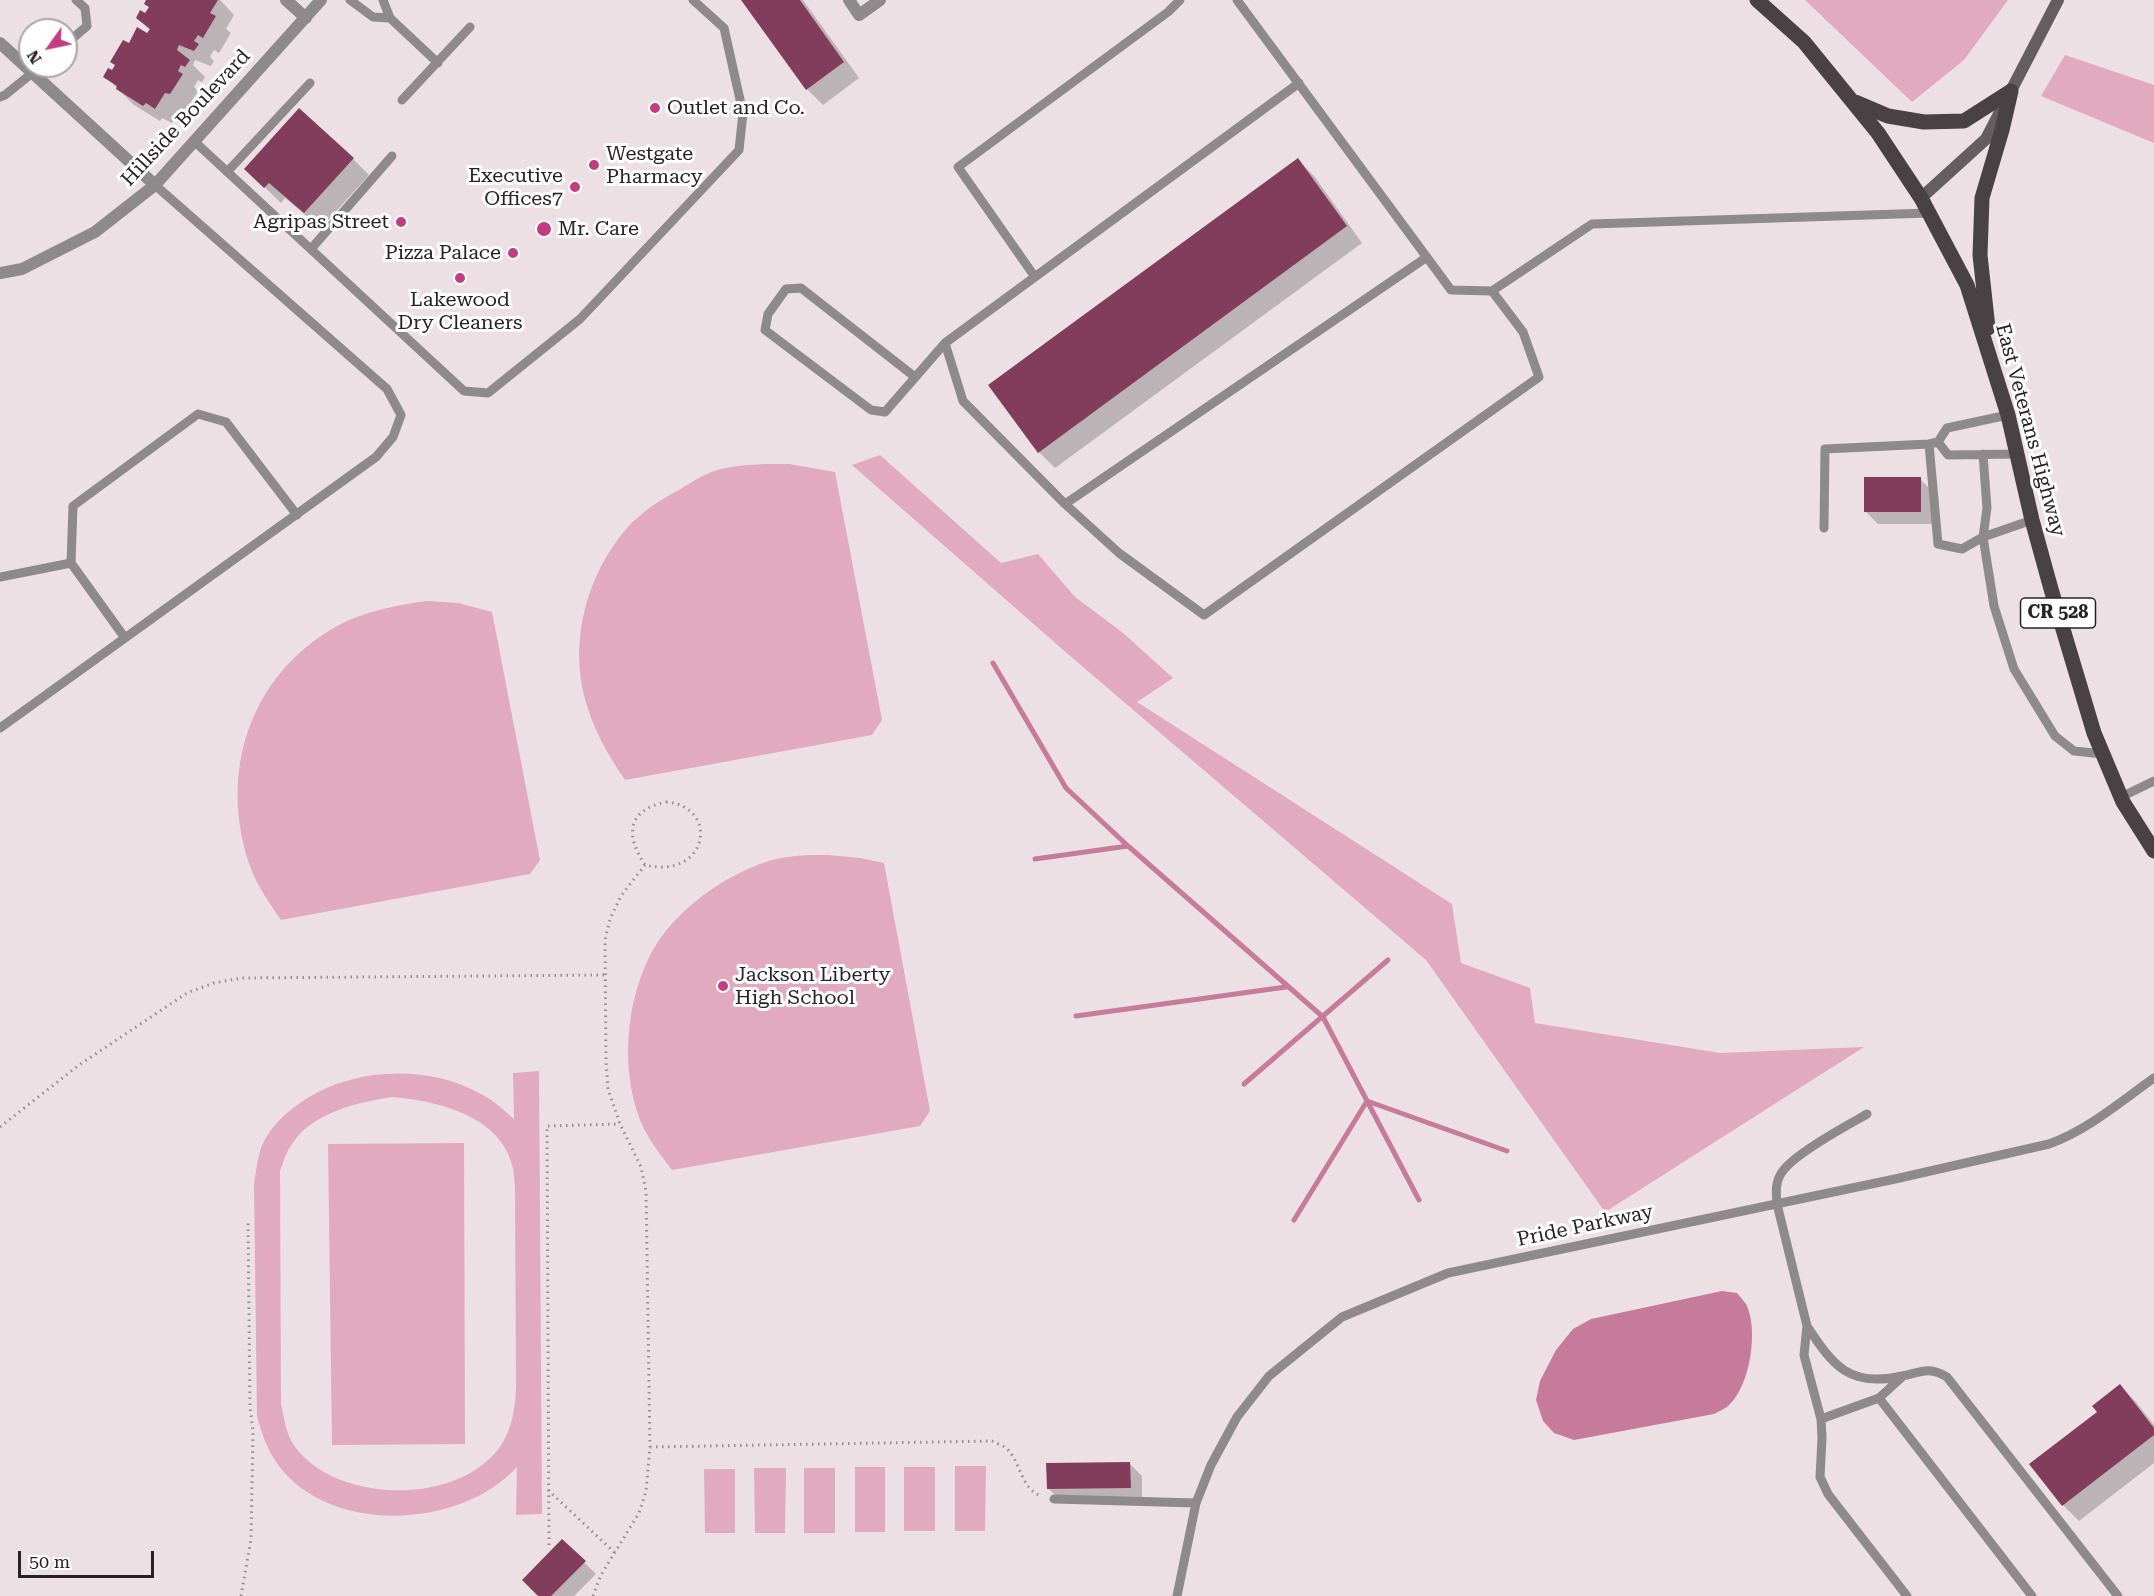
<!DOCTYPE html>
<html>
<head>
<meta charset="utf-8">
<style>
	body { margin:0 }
	#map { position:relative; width:2154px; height:1596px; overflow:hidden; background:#ece0e4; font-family:"Roboto Serif",serif }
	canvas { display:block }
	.north { position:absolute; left:18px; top:18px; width:60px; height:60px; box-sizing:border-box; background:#fff; border:2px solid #a9a7a7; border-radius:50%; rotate:237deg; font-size:16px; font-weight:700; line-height:24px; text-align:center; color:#272324 }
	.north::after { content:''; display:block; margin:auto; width:21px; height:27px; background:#c23d7f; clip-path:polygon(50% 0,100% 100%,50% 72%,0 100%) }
	.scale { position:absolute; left:18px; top:1551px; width:136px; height:27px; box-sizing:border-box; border:3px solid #272324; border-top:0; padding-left:8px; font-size:18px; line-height:21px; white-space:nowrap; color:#272324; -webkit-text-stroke:4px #fff; paint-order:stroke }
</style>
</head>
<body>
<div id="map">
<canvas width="2154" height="1596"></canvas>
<div class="north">N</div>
<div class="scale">50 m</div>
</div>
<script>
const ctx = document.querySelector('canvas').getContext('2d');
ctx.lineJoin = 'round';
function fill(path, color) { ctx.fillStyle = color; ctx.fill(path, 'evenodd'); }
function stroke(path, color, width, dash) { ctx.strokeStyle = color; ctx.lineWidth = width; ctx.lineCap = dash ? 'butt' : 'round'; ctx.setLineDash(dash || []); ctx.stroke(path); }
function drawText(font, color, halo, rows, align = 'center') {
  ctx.font = font + ' "Roboto Serif",serif'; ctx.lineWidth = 6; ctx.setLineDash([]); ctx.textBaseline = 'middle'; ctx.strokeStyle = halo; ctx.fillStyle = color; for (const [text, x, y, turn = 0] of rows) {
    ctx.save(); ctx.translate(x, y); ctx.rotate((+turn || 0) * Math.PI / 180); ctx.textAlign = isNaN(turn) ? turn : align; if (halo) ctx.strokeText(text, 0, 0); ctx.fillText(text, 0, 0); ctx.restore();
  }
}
const green = new Path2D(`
	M1805,0H2008L1964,60L1912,102Z
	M2065,55L2154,85V143L2041,96Z
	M880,455L1001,563L1038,554L1075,597L1122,632L1173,678L1137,702L1452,904L1461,963L1530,988L1535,1023L1720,1053L1864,1047L1605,1212L1426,960L1069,655L852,465Z
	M764,464H789L835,472L882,720L872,735L625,780C608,755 593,729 585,699C569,640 587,574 627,528C642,511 662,499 682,488C692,482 703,475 714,471C730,466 747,465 764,464Z
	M427,601L458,603L492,612L540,860L530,874L281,920C270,904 258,887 251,869C217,774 249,674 339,625C366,611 397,605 427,601Z
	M828,855L860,858L884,863L930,1111L920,1126L672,1170C662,1157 652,1144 644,1129C621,1079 624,1014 646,964C666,916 721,876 769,861C789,855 808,855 828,855Z
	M539,1071L542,1514L516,1515L517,1467C462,1528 332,1536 279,1466C267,1450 262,1434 257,1416L254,1184C256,1172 257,1160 261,1148C269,1127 287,1111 306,1099C356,1067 430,1065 481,1094C494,1101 504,1110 514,1119L513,1073ZM392,1097C437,1101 501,1115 513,1168C514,1174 514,1180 515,1186L516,1387C515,1415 510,1442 487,1461C439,1504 335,1500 295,1447C286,1435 284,1418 281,1404L280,1171C284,1160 287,1150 294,1141C315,1112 359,1102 392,1097Z
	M464,1143L465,1444L332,1445L328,1144Z
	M955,1466H986L985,1531H955Z
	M855,1467H885V1532H855Z
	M904,1467H935V1531H904Z
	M754,1468H786L785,1533H755Z
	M804,1468H835V1533H804Z
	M704,1469H735V1533H705Z`);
const water = new Path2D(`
	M1722,1291L1737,1293C1740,1297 1743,1300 1746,1304C1759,1329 1750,1385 1730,1404C1726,1409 1719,1411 1714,1414L1574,1440L1554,1433L1543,1421L1536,1400L1540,1381L1556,1350L1573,1329L1591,1319Z`);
const shadow = new Path2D(`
	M148,0H220L234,15L226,29L231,33L219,53L214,50L210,57L214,61L211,66L195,60L193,65L205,77L202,82L198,80L194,87L198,91L186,110L181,108L172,123L162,118L160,121L134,105L105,76L113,72L151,31L138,18L146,14L150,8Z
	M743,0H803L859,78L823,105L807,89Z
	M353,159L369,175L321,228L285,198L281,203L246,169Z
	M1298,160L1314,176L1362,243L1055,468L1039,452Z
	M1920,479L1932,491V524H1878L1866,512Z
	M2120,1386L2136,1402L2154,1425V1463L2079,1521L2063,1505L2032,1464L2099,1412Z
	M1130,1464L1142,1476V1500H1060L1048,1488Z
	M562,1541L596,1574L574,1596H540Z`);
const stream = new Path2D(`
	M993,663L1066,788L1128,846L1323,1017L1419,1200
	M1035,859L1128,846
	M1076,1016L1286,987
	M1244,1084L1388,960
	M1294,1220L1367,1101L1507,1151`);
const building = new Path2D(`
	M146,0H218L210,13L216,16L203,38L198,35L194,41L199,44L194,51L179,45L177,50L190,60L185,67L181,65L178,71L183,74L170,94L165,93L155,109L146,103L143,106L116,89L117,86L103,77L108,68L112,70L115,65L110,62L123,40L129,43L137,27L147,33L150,29L136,18L140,10L145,13L149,7L144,4Z
	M741,0H800L844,62L806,90Z
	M299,108L354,158L304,213L269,183L264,188L244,169Z
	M1298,158L1347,226L1038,453L988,385Z
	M1864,477H1921V512H1864Z
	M2120,1384L2154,1428V1435L2062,1506L2029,1464L2097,1412L2092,1406Z
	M1130,1462L1131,1488L1047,1489L1046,1463Z
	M562,1539L586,1561L551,1596H538L522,1580Z`);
const path = new Path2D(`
	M666,802C720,806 709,880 645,865C625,835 627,810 666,802Z
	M0,1127L79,1065L187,993L214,983L242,978L605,975
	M650,1447L992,1441C996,1443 1002,1445 1006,1448C1021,1461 1020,1488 1041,1496
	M548,1490L615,1553
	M549,1545L547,1126L620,1124
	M241,1596L251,1539L253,1432L250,1407L248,1219
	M593,1596L601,1575L639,1513L646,1491L650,1447L646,1191L641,1167L620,1124L608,1089L606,1061L605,940L610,919L621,896L645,865`);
const service = new Path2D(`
	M350,0L373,17L390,18
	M383,0L390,18L438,63
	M1237,0L1451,290L1492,291L1592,224L1929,213
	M66,44L87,26L85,8L76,0
	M1299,83L945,343L963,401L1065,504L1427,257
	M0,97L5,95L41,66
	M402,100L470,27
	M194,141L464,391L488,393L580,319L739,150L743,113L724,28L693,0
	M227,172L310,83
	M311,249L392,156
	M1035,277L958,167L1168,12L1180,0
	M915,377L801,288L786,289L768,314L765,330L871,410L885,412L945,343
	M1938,442L1948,455L2017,454
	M1929,444L1938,544L1962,549L1983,537L2032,520
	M1983,454L1987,508L1983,537L1994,606L2014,669L2055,736L2074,751L2103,754
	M1065,504L1119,553L1204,615L1539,377L1523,332L1492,291
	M1824,528L1825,449L1929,444L1938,442L1947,428L2008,415
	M71,563L73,506L198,414L226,422L297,515
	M0,577L71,563L125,638
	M0,728L376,457L393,437L401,415L387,389L155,185
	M2121,797L2154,781
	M1867,1114C1846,1126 1794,1154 1782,1172C1775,1182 1776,1193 1777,1204L1807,1326L1804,1355L1821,1419L1822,1438L1820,1477L1828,1494L1907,1596
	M1807,1326C1833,1366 1850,1388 1902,1376C1921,1372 1929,1366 1947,1377L2118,1596
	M1879,1398L2032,1596
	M1821,1419L1879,1398L1902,1377
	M1054,1499L1196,1503
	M1177,1596L1196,1503L1211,1465L1237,1417L1269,1376L1342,1317L1448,1273L1895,1179L2049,1144C2088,1130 2120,1102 2154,1078`);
const minor = new Path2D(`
	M286,0L306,18
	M849,0L859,15L880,0
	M0,43L155,185
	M0,273L22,269L95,232L155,185L321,0`);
const secondary = new Path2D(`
	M1921,198L1986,139L2058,0`);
const primary = new Path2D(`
	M1757,0L1804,42L1878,133L1921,198L1967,285L2008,415L2032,520L2051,589L2094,733L2123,802L2154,851
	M1855,102L1888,116L1924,122L1964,121L2011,91
	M1988,328L1980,255L1982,198L2002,130L2011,91`);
const markers = [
	[655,108,6,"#c23d7f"],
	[594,165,6,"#c23d7f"],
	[575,187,6,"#c23d7f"],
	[401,222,6,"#c23d7f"],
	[544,229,8,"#c23d7f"],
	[513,253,6,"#c23d7f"],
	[460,278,6,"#c23d7f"],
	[723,986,6,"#c23d7f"]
];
const shields = [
	[2058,613,75]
];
const shieldNames = [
	["CR 528",2058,613]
];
const poiNames = [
	["Outlet and Co.",667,108],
	["Westgate",606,154],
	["Pharmacy",606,177],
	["Executive",563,176,"right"],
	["Offices7",563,199,"right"],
	["Agripas Street",389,222,"right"],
	["Mr. Care",558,229],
	["Pizza Palace",501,253,"right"],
	["Lakewood",460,300,"center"],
	["Dry Cleaners",460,323,"center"],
	["Jackson Liberty",735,975],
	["High School",735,998]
];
const streetNames = [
	["Hillside Boulevard",186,118,-47],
	["East Veterans Highway",2030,430,75],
	["Pride Parkway",1585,1226,-12]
];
fill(green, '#e1aabf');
fill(water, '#c77b9a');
fill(shadow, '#0003');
stroke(stream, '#c77b9a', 5);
fill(building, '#833d5c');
stroke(path, '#948c8f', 3, [1.5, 4.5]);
stroke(service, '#8e898b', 9);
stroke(minor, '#8e898b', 12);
stroke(secondary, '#655e61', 12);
stroke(primary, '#494144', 15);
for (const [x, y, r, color] of markers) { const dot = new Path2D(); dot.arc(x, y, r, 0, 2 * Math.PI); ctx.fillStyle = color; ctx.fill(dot); stroke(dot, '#fff', 2); }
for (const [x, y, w] of shields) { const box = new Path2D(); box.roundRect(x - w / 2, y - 15, w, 30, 4.5); ctx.fillStyle = '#fff'; ctx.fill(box); stroke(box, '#272324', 1.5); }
drawText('bold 18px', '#272324', null, shieldNames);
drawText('20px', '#272324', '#fff', poiNames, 'left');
drawText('20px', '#272324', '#fff', streetNames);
</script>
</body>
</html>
